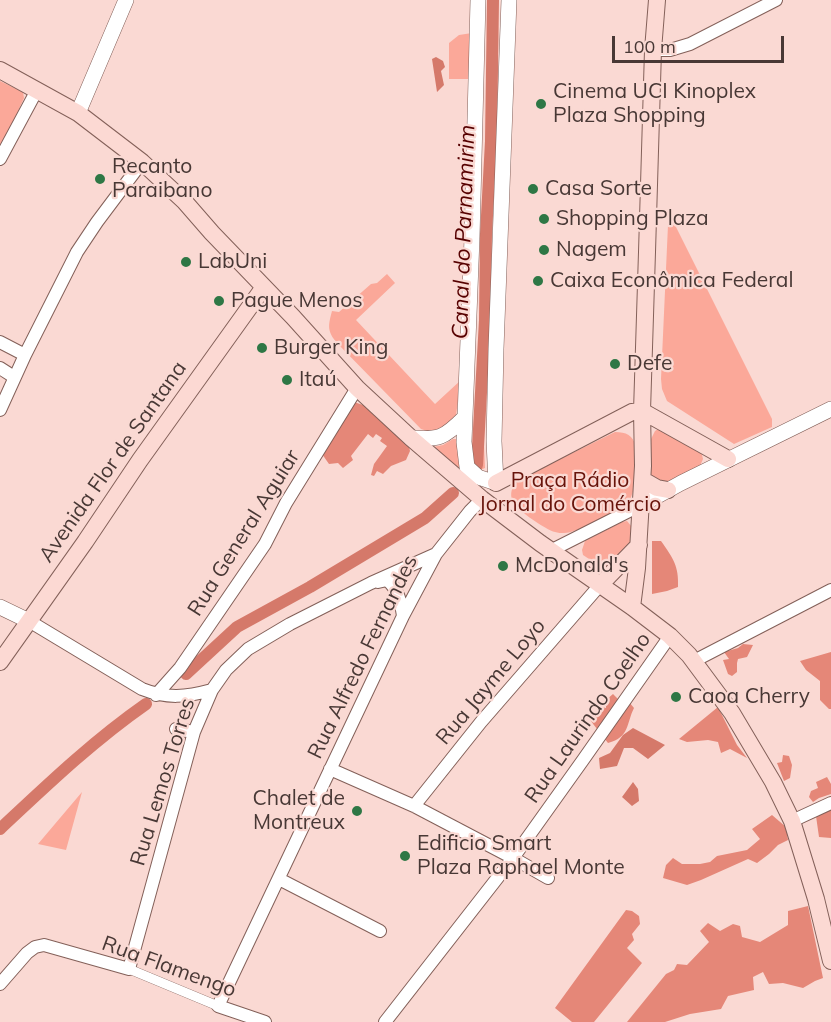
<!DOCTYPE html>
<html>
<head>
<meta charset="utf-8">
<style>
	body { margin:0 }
	#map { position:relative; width:831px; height:1022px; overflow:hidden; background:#fad9d3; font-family:Mulish,sans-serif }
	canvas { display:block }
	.scale { position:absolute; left:612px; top:36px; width:172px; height:27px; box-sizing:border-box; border:3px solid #483835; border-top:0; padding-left:8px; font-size:18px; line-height:21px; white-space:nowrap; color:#483835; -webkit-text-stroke:4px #fad9d3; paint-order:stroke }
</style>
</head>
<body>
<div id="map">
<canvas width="831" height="1022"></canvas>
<div class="scale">100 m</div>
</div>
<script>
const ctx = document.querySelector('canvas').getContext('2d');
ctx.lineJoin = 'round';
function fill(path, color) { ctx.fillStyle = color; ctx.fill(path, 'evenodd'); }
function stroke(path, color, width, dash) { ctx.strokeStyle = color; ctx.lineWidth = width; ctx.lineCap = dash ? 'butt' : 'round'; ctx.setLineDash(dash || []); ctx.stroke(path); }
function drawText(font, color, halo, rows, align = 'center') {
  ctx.font = font + ' Mulish,sans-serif'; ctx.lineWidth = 4.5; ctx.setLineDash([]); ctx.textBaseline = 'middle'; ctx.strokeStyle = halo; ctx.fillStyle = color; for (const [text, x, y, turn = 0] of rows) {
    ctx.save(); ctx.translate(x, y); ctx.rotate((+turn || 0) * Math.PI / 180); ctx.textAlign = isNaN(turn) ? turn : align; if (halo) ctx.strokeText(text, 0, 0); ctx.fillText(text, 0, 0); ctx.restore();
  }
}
const green = new Path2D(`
	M472,33L471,79H449V43L459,35Z
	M0,81L23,92L24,98L0,150Z
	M668,225H675L772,419V427L734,444L667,401L662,389L661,379Z
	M387,274L395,283L356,320L435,404L461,380L456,415L452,422L438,431H427L421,429L337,343C327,331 328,326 332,311L339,312L371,284L377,283Z
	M660,428L701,451L703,459L700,466L668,483L654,481L650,473L651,439L655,431Z
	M615,432C626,432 633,435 636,447C635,466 639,492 625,506C611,513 578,533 564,533C561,533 558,533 555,532C546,530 517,510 513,502C509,494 512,486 518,480Z
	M453,439H457L459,441V471L433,447L443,445Z
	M471,446H484L485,468L480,470L472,468Z
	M627,521L632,527L635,543L607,571L583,555L582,550L585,541L622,522Z
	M82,792L66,850L38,844Z`);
const forest = new Path2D(`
	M354,402L366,406L408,442L410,451L406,460L391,466L383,474L377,471L374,476L371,475L374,464L387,446L380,441L382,438L376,434L373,438L368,434L351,456L353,460L343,468L338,463L329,464L322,454Z
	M652,541H661C673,558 679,566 678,587L667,591L652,594Z
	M743,644L753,645L747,657L738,659L737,663V672L732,676L728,674L723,660L729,659L724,652L738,648Z
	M831,652V709H829L820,700V681L806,670L800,661Z
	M613,694L618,699L624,696L634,708C626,724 630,737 608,743L590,720L601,707L606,708V700Z
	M718,707L737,745L747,758L730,749L721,753L718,742L708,740L687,742L679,739Z
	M783,755L789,756L792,765L790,778L784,781L777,763L782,762Z
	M827,777L831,784V794L819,798L813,802L809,797L811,791L818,788L816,782Z
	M831,809V838L819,837L816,816Z
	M772,815L786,827L788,840L778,845L769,854L757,863L748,859L701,880L687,885L663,878L666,865L673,858L682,864H700L710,862L717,856L747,850L760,839L752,829Z
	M808,906L823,978L815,981L803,988L783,983L769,984L763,972L753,977L754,990L728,996L721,1009L690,1014L665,1022H627L666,974L674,970L677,964L687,965L709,942L700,931L708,923L720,931L733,924L740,926L742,937L760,942L788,925V911Z
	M626,910L632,911L639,916L640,924L632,934L634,940L627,948L642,963L594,1022H572L555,1008Z`);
const water = new Path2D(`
	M436,57L443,61L445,67L441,71L444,85L437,92L432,59Z
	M633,728L665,745L648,759L633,748H624L617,766L600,769L599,758L610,753L623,735Z
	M633,782L638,789L639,801L632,806L622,797Z`);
const canal = new Path2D(`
	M477,465L485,320L486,234L491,141L493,0
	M186,674L237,627L310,587L425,518L453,493
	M0,829C47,785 93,741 146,704`);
const pedestrian = new Path2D(`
	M129,969L218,1006`);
const minor = new Path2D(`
	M653,50H670L690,44L776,0
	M0,159L37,90
	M0,342L25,355
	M0,368L14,377
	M0,410L25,355L77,252L97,222L142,162
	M550,551L641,505
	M378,582L387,580C398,589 401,602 403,616
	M29,621L142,689C167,699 186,697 212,690
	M694,661L831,590
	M156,695L180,668L265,544L286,503L357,388
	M176,729L194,732
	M330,769L414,806L513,858L548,878
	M414,806L481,722L600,585
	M792,821L831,803
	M279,879L380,931
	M0,984L27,953L35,947L44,945L129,969L194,732L212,690L226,670L248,649L290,624L371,583L436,554
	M265,1022L218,1006L403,616L436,554L470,511L482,499
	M385,1022L513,858L583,760L670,636`);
const tertiary = new Path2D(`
	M478,0L472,238L464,442L467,467L478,477L496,483
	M78,113L126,0
	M411,438C439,440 444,438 464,418
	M496,483L494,441L496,349L509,0
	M641,505L681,483L831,409
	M0,607L29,621`);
const secondary = new Path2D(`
	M0,70L78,113L142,162L185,202L212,233L293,317L357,388L411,438L482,499L540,543L632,607L670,636L689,655L732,713L773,782L792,821L816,899L831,961
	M643,480L657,488L668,490
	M496,483L632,412L642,411L728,459
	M600,585L639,545
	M632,607L637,568L643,466L642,411L647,252L653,50L657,0
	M0,662L85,542L140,460L264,287`);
const markers = [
	[541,104,6,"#2e7745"],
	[100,179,6,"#2e7745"],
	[533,189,6,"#2e7745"],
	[544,219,6,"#2e7745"],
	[544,250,6,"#2e7745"],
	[186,262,6,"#2e7745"],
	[538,281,6,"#2e7745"],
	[219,301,6,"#2e7745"],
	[262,348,6,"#2e7745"],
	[615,364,6,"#2e7745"],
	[287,380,6,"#2e7745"],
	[503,566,6,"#2e7745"],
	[676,697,6,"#2e7745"],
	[357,811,6,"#2e7745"],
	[405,856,6,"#2e7745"]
];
const poiNames = [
	["Cinema UCI Kinoplex",553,92],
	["Plaza Shopping",553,116],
	["Recanto",112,167],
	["Paraibano",112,191],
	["Casa Sorte",545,189],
	["Shopping Plaza",556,219],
	["Nagem",556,250],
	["LabUni",198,262],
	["Caixa Econômica Federal",550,281],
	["Pague Menos",231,301],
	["Burger King",274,348],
	["Defe",627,364],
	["Itaú",299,380],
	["McDonald's",515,566],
	["Caoa Cherry",688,697],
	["Chalet de",345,799,"right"],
	["Montreux",345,823,"right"],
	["Edificio Smart",417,844],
	["Plaza Raphael Monte",417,868]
];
const streetNames = [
	["Avenida Flor de Santana",113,462,-55],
	["Rua General Aguiar",244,533,-58],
	["Rua Alfredo Fernandes",363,657,-64],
	["Rua Jayme Loyo",491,682,-50],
	["Rua Laurindo Coelho",588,718,-55],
	["Rua Lemos Torres",163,782,-73],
	["Rua Flamengo",169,967,20]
];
const parkNames = [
	["Praça Rádio",570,481],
	["Jornal do Comércio",570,505]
];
const waterNames = [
	["Canal do Parnamirim",464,232,-88]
];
fill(green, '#fba899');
fill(forest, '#e58778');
fill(water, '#d5796a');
stroke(canal, '#d5796a', 12);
stroke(pedestrian, '#836059', 10);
stroke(minor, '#836059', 14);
stroke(tertiary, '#836059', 16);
stroke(secondary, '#836059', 18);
stroke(pedestrian, '#fff', 9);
stroke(minor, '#fff', 12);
stroke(tertiary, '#fff', 15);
stroke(secondary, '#fcd9d3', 16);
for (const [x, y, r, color] of markers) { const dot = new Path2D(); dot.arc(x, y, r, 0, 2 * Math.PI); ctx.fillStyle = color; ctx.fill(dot); stroke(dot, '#fad9d3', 2); }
drawText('21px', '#483835', '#fad9d3', poiNames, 'left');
drawText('21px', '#483835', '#fad9d3', streetNames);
drawText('21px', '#67130a', '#fad9d3', parkNames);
drawText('italic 22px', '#560000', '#fad9d3', waterNames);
</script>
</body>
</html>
